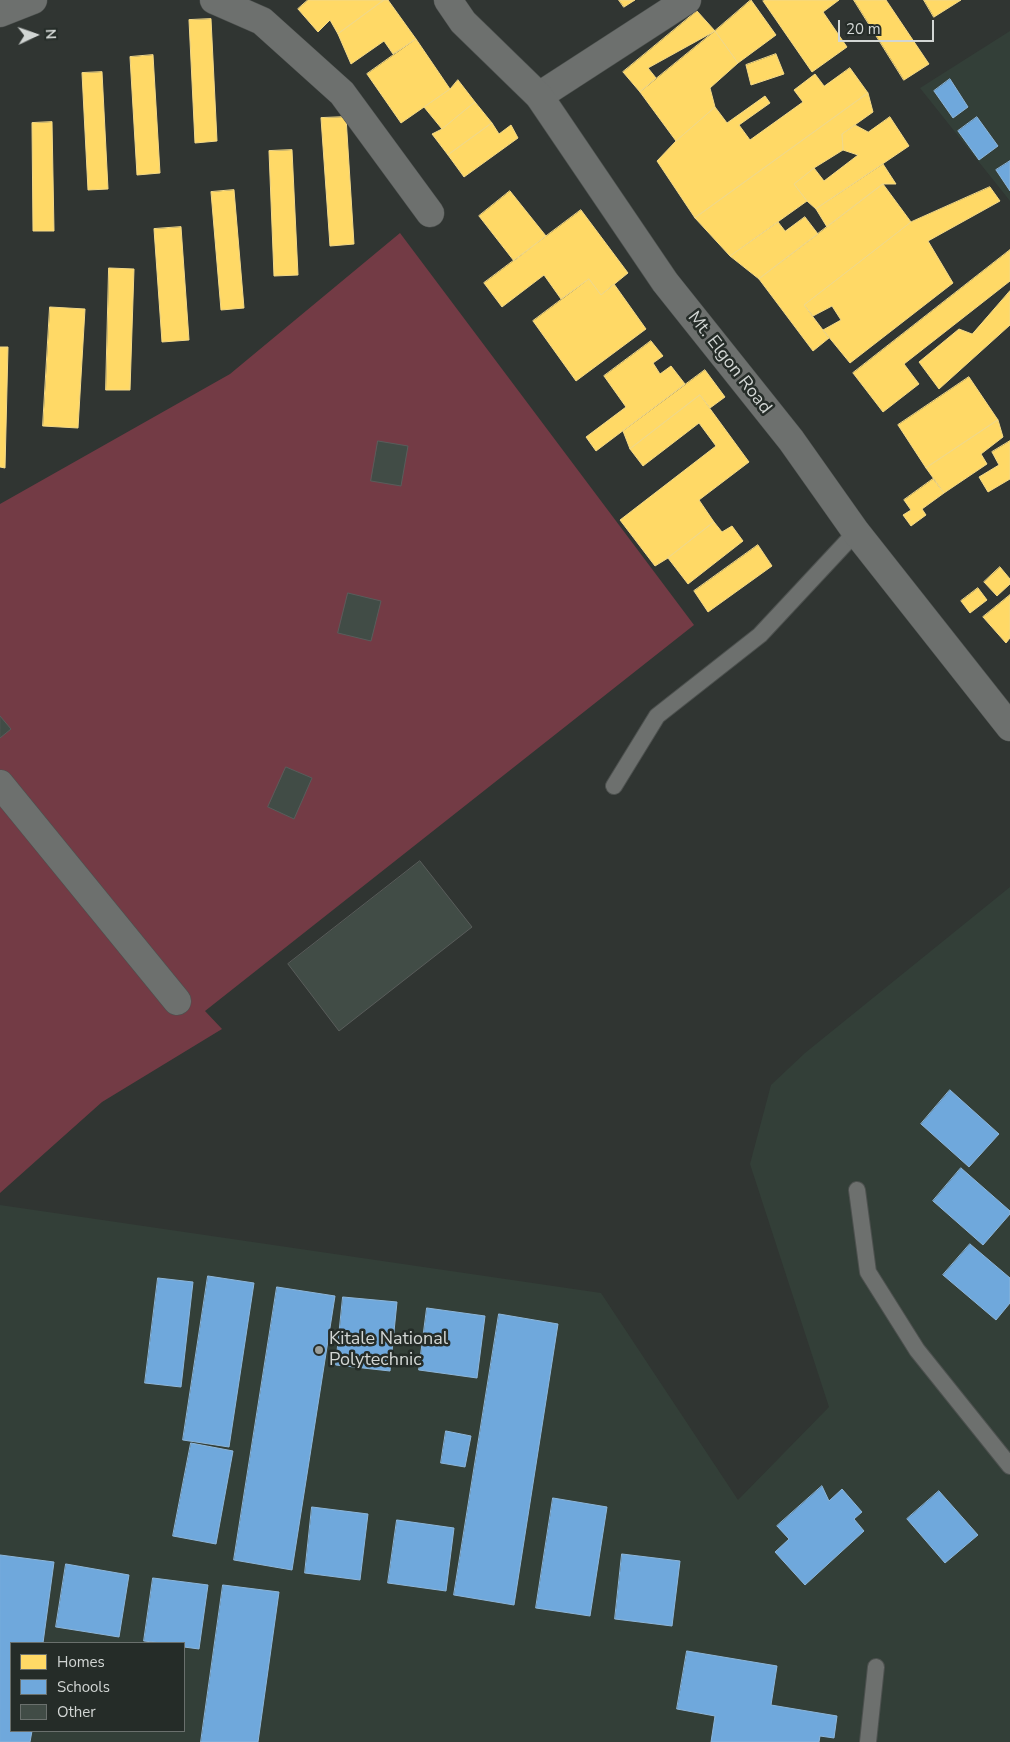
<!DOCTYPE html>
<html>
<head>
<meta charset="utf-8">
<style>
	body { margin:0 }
	#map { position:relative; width:1010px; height:1742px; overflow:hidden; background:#303532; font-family:"Nunito Sans",sans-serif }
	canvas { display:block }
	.legend { position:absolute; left:10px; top:1642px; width:175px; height:90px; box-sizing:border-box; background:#252c28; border:1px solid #6a706d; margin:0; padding:6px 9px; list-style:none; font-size:15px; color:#d2d6d4 }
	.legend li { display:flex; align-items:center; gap:10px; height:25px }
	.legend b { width:25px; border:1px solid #6a706d }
	.north { position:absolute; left:10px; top:10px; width:50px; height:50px; -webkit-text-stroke:4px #252c28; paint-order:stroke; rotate:87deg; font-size:14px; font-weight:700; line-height:20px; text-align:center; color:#d2d6d4 }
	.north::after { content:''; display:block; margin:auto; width:18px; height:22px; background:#d2d6d4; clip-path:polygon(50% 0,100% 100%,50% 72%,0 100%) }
	.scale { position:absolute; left:838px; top:20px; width:96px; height:22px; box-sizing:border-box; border:2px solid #d2d6d4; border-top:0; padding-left:6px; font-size:15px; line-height:18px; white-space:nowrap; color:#d2d6d4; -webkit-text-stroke:4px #252c28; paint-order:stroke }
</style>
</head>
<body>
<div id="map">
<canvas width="1010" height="1742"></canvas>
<ul class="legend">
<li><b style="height:14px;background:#ffd966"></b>Homes</li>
<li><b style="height:14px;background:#6fa8dc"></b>Schools</li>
<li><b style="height:14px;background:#414c46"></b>Other</li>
</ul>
<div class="north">N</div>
<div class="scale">20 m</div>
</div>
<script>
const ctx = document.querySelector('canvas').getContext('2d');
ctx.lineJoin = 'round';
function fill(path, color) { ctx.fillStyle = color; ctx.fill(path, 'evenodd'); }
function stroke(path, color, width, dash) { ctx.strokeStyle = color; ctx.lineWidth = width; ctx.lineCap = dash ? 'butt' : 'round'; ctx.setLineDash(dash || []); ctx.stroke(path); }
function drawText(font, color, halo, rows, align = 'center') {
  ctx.font = font + ' "Nunito Sans",sans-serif'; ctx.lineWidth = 5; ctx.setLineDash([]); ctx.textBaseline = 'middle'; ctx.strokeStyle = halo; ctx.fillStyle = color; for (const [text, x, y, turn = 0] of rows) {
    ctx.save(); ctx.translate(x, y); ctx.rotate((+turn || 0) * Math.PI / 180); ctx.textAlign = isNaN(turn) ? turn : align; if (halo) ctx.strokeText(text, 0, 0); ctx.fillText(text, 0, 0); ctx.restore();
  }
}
const built = new Path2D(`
	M1010,31V201L920,88Z
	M1010,887V1742H0V1205L601,1293L738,1500L829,1407L750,1164L771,1085L805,1053ZM11,1643H184V1731H11Z`);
const green = new Path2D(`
	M400,233L694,625L205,1011L222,1029L102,1102L0,1193V504L230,374Z`);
const homes = new Path2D(`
	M308,0H384L338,34L330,20L318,32L298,9Z
	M384,0H388L416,39L393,54L384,41L351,64L338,34Z
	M619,0H635L624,7Z
	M751,0L776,35L738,63L715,31Z
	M764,0H839L823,12L847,47L812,72L763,1Z
	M854,0H886L929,64L904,80Z
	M924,0H961L934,17Z
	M697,11L715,31L648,68L656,78L640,92L623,72Z
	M211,19L217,141L195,143L189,20Z
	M715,31L738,63L710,88L715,107L676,141L640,92Z
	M416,39L450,89L401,123L367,74Z
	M776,54L784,74L751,85L746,65Z
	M153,55L160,173L137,175L130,57Z
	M850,68L868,93L695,218L657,161L676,141L715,107L727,123L765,96L770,103L739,125L750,140L803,102L794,90L815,74L824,86Z
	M102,72L108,189L88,190L82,73Z
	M458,80L475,102L442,129L424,107L450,89Z
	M868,93L873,112L842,134L843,150L814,168L794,184L807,201L730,256L695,218Z
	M475,102L492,123L448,155L432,134L442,129Z
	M346,117L354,244L330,246L321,118Z
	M890,117L909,146L816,209L807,201L794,184L814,168L824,181L858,155L843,150L842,134L855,125L868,132Z
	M52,122L54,231H33L32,123Z
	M492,123L499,134L511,125L518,138L464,177L448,155Z
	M292,150L298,275L274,276L269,151Z
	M883,164L896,184H883L827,227L816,209Z
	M883,184L911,222L804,305L829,338L813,351L759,279Z
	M990,187L1000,201L928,241L953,283L850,363L823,330L841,320L832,306L813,316L804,305L911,222Z
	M234,190L244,308L221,310L211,192Z
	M510,191L546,236L514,261L479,216Z
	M581,210L628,273L601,295L589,279L561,299L544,275L502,307L484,283Z
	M805,217L818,234L759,279L730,256L778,222L785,231Z
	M181,227L189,340L162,342L154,229Z
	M1010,250V281L904,364L919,384L883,412L853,373Z
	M109,268L134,269L130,390H106Z
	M589,279L601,295L614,284L646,329L576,381L533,321Z
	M1010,291V325L939,389L919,362L959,329L972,334Z
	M50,307L85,309L78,428L43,426Z
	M651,341L663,356L653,363L660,374L671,366L685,384L596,451L586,437L626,407L604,376Z
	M0,347H8L5,468L0,467Z
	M705,370L725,397L710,408L700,395L630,449L623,431Z
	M969,377L998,420L926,468L898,425Z
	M700,395L749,462L699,500L714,522L668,558L655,566L620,520L716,446L699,423L643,466L630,449Z
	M998,420L1003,437L981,454L987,464L944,493L926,468Z
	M1010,441V479L988,492L979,477L999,465L992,452Z
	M933,479L944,493L922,509L926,515L911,526L903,515L911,510L904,500Z
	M714,522L722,532L732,526L743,541L688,584L668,558Z
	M758,545L772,566L708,612L694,591Z
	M1000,567L1010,579V584L997,596L984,582Z
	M978,588L987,600L970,613L961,601Z
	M1010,595V638L1006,643L983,617Z`);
const schools = new Path2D(`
	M950,79L968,107L953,118L934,91Z
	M977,117L998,146L979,160L958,131Z
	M1010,161V191L996,170Z
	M950,1090L999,1134L969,1167L921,1124Z
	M961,1168L1010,1211V1214L983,1245L933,1201Z
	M970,1244L1010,1278V1303L996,1320L943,1275Z
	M208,1276L254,1283L229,1447L183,1440Z
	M158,1278L193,1282L181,1387L145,1383Z
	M277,1287L335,1296L292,1570L234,1560Z
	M343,1297L397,1302L390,1371L336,1365Z
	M427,1308L485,1316L477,1378L419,1370Z
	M499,1314L558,1324L514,1605L454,1595Z
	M446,1431L471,1436L465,1467L441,1463Z
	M191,1443L233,1451L216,1544L173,1536Z
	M822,1486L829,1501L842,1489L862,1512L854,1519L864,1531L805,1585L775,1552L789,1539L777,1526Z
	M939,1491L978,1535L945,1563L907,1519Z
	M553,1498L607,1507L590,1616L536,1608Z
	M312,1507L368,1514L360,1580L305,1573Z
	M397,1520L454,1528L446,1591L388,1583Z
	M622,1554L680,1561L672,1626L615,1619Z
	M0,1555L54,1562L43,1643H11V1731H32L30,1742H0Z
	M66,1564L129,1575L119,1637L56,1627Z
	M153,1578L208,1585L199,1649L184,1647V1643H161L144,1641Z
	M223,1585L279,1592L258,1742H201Z
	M687,1651L777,1666L771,1705L837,1716L834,1738L820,1736L819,1742H711L715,1716L677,1709Z`);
const building = new Path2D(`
	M378,441L408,446L401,486L371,481Z
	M348,593L381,601L371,641L338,633Z
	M0,716L11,729L0,738Z
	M286,767L312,778L294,819L268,807Z
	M420,861L472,927L339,1031L288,964Z`);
const service = new Path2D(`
	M614,786L657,716L760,635L856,532
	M857,1190L868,1272L917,1350L1010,1466
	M868,1742L876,1667`);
const minor = new Path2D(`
	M214,0L262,21L342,93L430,213
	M0,13L33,0
	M539,96L687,0
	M0,784L177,1001`);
const tertiary = new Path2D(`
	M448,0L463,22L539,96L665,282L791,440L856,532L1010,727`);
const markers = [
	[319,1350,5,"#999e9b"]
];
const streetNames = [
	["Mt. Elgon Road",729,363,52]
];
const poiNames = [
	["Kitale National",329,1340],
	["Polytechnic",329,1361]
];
fill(built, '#333f38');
fill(green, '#733b45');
fill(homes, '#ffd966');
stroke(homes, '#f2d887', 1);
fill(schools, '#6fa8dc');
stroke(schools, '#8db6da', 1);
fill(building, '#414c46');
stroke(building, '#595d5b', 1);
stroke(service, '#4d514f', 18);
stroke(minor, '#4d514f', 29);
stroke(tertiary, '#4d514f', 29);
stroke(service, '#6d706e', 16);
stroke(minor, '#6d706e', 28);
stroke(tertiary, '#6d706e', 28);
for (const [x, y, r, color] of markers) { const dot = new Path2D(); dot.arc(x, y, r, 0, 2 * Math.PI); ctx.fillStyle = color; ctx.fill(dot); stroke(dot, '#252c28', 2); }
drawText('18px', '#d2d6d4', '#252c28', streetNames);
drawText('18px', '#d2d6d4', '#252c28', poiNames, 'left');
</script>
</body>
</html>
